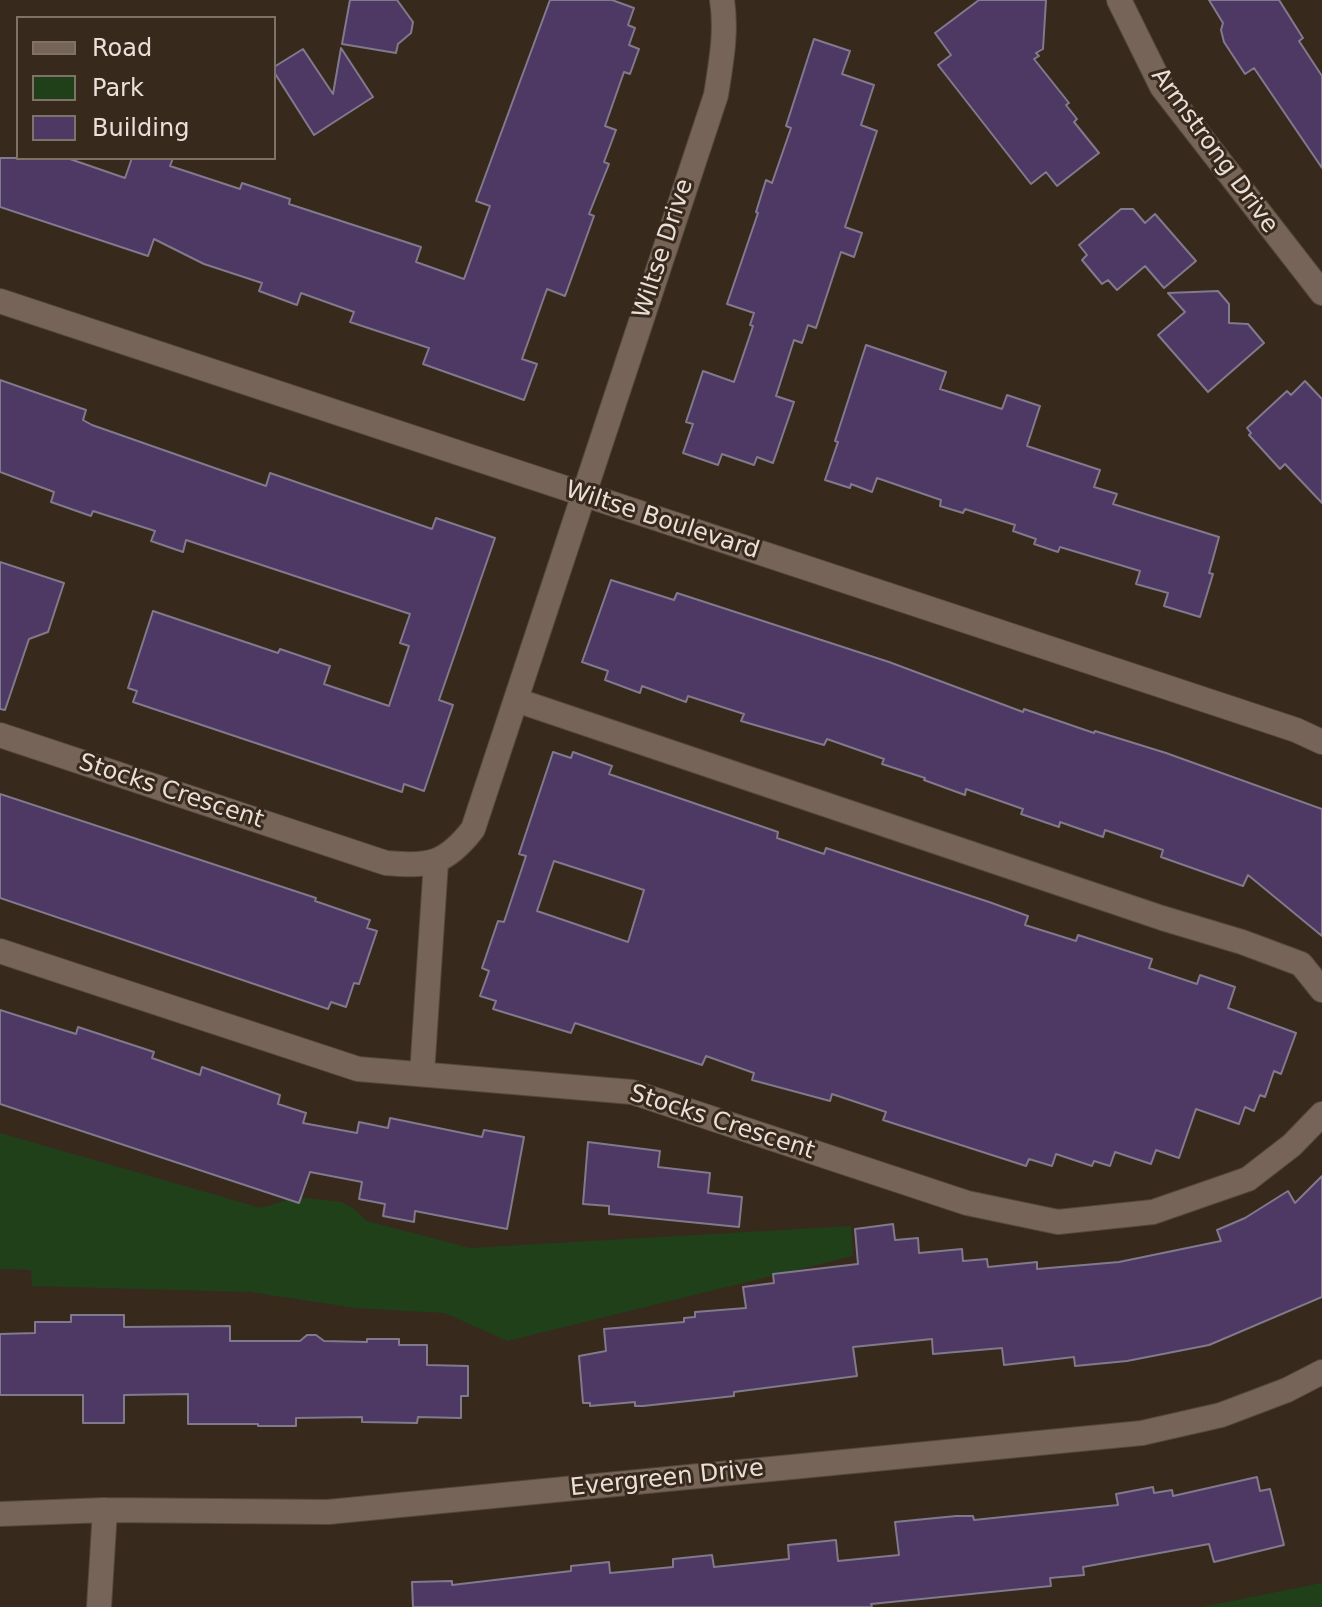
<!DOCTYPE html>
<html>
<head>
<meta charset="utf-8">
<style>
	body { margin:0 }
	#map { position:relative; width:1322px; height:1607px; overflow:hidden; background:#38291d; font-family:"DejaVu Sans",sans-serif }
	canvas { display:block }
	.legend { position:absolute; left:16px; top:16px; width:260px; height:144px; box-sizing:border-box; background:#38291d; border:2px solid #7f7268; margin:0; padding:10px 14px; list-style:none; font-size:24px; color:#eae0d9 }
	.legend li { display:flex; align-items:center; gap:16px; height:40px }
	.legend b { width:40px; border:2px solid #7f7268 }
</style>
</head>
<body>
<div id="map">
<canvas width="1322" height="1607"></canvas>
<ul class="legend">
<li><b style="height:10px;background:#756457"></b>Road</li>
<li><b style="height:22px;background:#20401a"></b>Park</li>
<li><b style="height:22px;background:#4d3963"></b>Building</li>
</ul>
</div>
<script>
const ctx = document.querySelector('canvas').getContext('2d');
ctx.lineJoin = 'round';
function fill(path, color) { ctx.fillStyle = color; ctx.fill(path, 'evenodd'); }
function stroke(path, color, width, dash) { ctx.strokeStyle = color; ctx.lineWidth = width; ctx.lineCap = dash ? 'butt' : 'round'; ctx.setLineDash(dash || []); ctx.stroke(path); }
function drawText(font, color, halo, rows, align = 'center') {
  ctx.font = font + ' "DejaVu Sans",sans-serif'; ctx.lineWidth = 6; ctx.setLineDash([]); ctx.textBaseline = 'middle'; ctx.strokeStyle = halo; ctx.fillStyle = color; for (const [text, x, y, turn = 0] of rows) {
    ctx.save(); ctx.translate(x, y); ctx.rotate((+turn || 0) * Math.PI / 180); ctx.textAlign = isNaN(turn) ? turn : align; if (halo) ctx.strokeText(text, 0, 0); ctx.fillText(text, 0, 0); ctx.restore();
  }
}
const green = new Path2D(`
	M0,1133L261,1208L297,1197L342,1202L354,1209L367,1221L470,1248L851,1226L853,1256L507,1341L445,1313L356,1308L250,1292L32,1286L31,1270L0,1269Z
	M1322,1583V1607H1202Z`);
const building = new Path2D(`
	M350,0H397L413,22L411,33L398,44L396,53L342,44Z
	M550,0H612L634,8L628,25L635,28L629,45L639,49L630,74L624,72L605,126L616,130L604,162L609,164L589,214L594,216L565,296L547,289L522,359L537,364L524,400L423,364L429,348L350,322L354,312L301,293L297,305L259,291L262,283L204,264L154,239L148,256L0,207V158H67L125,178L132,158H173L170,166L240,189L242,183L290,199L289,204L421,247L416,262L464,279L490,206L476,201Z
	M979,0H1046L1043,49L1036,53L1039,56L1034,59L1069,103L1066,105L1077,119L1074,122L1099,153L1057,186L1046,172L1031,184L938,65L951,55L935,33Z
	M1209,0H1279L1303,38L1299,41L1322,76V168L1254,68L1245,74L1224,42L1221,30L1223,23Z
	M814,39L850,51L842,74L874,85L861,125L877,131L845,227L862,233L854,257L841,252L816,328L808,325L802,343L794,340L776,396L794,402L773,463L757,457L754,465L722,454L718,465L683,453L693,424L686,422L703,371L734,382L753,326L750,325L754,313L727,304L758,213L756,212L766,180L772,183L791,128L786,126Z
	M341,48L373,97L314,135L274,72V67L303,49L333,94Z
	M1121,209H1133L1145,223L1155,214L1196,261L1164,288L1145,266L1117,290L1108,280L1102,284L1082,260L1087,255L1079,245Z
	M1218,291L1229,304V323L1248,324L1264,343L1208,392L1158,335L1185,312L1168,293Z
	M866,345L946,372L940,389L1002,409L1007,395L1040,406L1027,446L1100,470L1094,487L1117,494L1113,504L1219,537L1209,573L1213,574L1200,617L1164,606L1168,593L1136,584L1140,571L1060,547L1058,552L1034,544L1036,539L1013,531L1015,525L965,509L963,513L940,506L941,500L877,478L872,492L851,484L850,488L825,480L838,442L835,441Z
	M0,380L86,410L83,420L92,425L266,486L270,473L432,529L436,518L495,538L439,700L453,705L424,791L404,784L402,792L133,702L137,691L128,688L153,611L278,653L280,649L330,666L324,684L389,706L409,646L400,643L410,614L186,540L183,552L151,541L155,531L93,511L91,516L51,502L54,492L0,472Z
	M1305,381L1322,399V503L1285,464L1280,469L1249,435L1251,433L1247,428L1287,391L1291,395Z
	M0,562L64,583L48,632L29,639L5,710L0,709Z
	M611,580L674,600L677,593L889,662L1023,712L1024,709L1094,733L1095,731L1166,753L1322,809V936L1248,875L1243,886L1161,857L1163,850L1105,830L1103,837L1060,822L1059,827L1021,814L1023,809L966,789L965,795L924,780L925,778L882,764L884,759L827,739L824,745L741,721L744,714L688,696L686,702L642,686L640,693L605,680L608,671L582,662Z
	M553,752L571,758L573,752L612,766L609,774L778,832L777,838L824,854L826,848L989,902L1028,916L1025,925L1076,941L1078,935L1152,959L1149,968L1197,984L1200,975L1235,987L1228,1008L1296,1033L1281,1074L1274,1071L1265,1097L1260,1095L1254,1111L1245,1107L1239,1124L1196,1109L1179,1158L1156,1150L1151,1164L1115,1152L1110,1166L1094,1161L1092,1166L1056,1154L1052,1166L1029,1159L1026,1166L883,1120L886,1112L832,1094L830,1101L752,1080L754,1073L706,1056L702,1065L575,1023L571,1033L493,1009L496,1001L480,996L489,971L482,968L498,921L504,922L526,856L519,854ZM554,861L644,890L628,942L537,911Z
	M0,794L316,898L315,901L370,920L367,928L377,931L359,984L354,983L346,1007L331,1002L328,1009L0,898Z
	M0,1010L76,1034L78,1027L154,1052L152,1058L200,1075L202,1067L280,1095L278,1104L306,1113L303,1123L357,1133L359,1122L388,1128L390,1118L482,1137L484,1130L524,1137L507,1229L415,1211L414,1222L383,1216L385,1204L359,1199L362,1182L310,1172L299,1203L0,1104Z
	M588,1142L660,1151L658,1167L710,1173L708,1193L742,1197L739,1227L609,1214V1206L583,1204Z
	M1322,1176V1297L1209,1345L1127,1361L1075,1366L1074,1357L1004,1365L1002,1348L933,1354L932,1339L853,1347L857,1376L734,1392V1396L643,1406H635V1402L590,1406V1403H583L579,1356L606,1351L604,1329L684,1322V1318L695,1317V1312L746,1308L743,1287L774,1283L773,1274L858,1264L855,1229L893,1224L895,1240L918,1238L919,1253L962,1249L963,1261L987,1259L988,1267L1037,1262V1269L1119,1262L1221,1241L1217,1230L1245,1218L1288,1191L1295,1203Z
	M71,1315H124V1327L230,1326V1341H300L307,1335H316L324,1341L367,1342V1339H399V1345H427V1365L468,1366V1396H461V1418L418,1417L417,1423L362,1422V1417L296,1418V1426H258V1424H188V1394L124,1395V1423H83V1395H0V1334L35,1333V1322H71Z
	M1257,1477L1260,1491L1270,1489L1284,1545L1214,1562L1209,1544L1083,1567L1084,1575L1050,1578L1051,1586L871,1604L872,1607H413L412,1582L452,1581V1585L571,1571V1566L609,1562L610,1573L673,1567V1559L712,1555L714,1567L789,1559L788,1545L836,1540L838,1561L899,1555L895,1522L956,1516H973L974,1520L1118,1505L1116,1494L1153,1487L1154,1493L1172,1490L1173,1496Z`);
const minor = new Path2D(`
	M1119,0L1162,87L1322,293
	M0,301L1296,730L1322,742
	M516,700L1162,918L1242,942L1301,964L1322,990
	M0,735L386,863C429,867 446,864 473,829L716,95C721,63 727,32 722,0
	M0,951L358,1069L632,1092L967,1203L1058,1222L1153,1212L1248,1179L1292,1145L1322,1114
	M422,1074L436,862
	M0,1514L105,1510L328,1512L1142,1433L1221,1415L1287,1390L1322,1372
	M99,1607L105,1510`);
const streetNames = [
	["Armstrong Drive",1214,151,54],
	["Wiltse Drive",664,249,-72],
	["Wiltse Boulevard",662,521,18],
	["Stocks Crescent",171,792,18],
	["Stocks Crescent",722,1123,18],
	["Evergreen Drive",667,1479,-6]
];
fill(green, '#20401a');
fill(building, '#4d3963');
stroke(building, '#81798c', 2);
stroke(minor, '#54483e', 26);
stroke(minor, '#756457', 24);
drawText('24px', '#eae0d9', '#38291d', streetNames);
</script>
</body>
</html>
